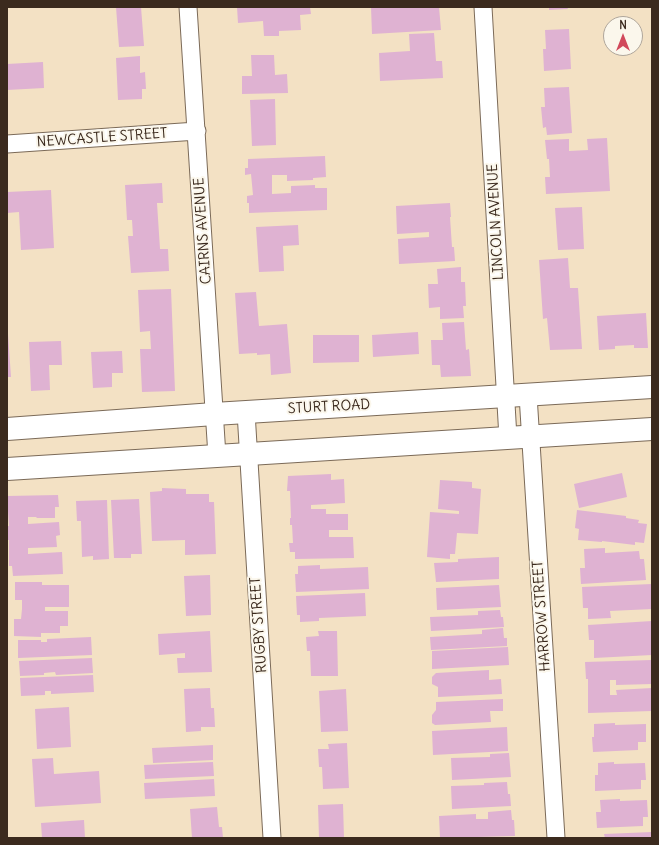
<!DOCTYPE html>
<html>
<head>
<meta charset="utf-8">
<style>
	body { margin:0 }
	#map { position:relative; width:659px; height:845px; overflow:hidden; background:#f3e1c4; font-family:Delius,sans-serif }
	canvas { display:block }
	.frame { position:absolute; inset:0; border:8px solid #3b2a1e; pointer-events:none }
	.north { position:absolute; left:603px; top:16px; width:40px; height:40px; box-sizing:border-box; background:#fbf7ec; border:1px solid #aea59a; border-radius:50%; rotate:0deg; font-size:11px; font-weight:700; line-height:16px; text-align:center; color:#3b2a1e }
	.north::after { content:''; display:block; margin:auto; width:14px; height:18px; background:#d1495b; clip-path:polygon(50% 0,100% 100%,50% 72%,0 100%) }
</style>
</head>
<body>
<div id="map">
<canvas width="659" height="845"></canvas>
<div class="frame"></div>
<div class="north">N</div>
</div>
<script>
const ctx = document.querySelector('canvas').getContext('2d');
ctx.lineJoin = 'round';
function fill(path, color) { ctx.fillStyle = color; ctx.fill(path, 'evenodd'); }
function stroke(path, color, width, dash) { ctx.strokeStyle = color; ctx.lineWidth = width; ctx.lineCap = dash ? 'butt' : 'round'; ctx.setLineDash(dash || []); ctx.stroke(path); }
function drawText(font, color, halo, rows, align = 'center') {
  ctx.font = font + ' Delius,sans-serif'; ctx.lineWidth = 4; ctx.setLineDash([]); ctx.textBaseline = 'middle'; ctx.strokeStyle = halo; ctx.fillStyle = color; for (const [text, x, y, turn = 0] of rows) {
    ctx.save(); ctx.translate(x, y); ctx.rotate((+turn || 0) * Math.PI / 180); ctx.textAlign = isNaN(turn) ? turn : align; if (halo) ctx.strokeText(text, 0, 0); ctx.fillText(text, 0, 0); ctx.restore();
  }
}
const building = new Path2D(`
	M116,7H141L144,46L119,47Z
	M237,7H310L311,14L300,15L301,30L279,31V36H264L263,21L238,23Z
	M371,7H439L441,30L372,34Z
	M549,7H567L568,9L549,10Z
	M569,29L571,69L544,71L543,49H546L545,30Z
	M434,33L436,61H442L443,78L380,81L379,53L410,51L409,34Z
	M251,55H274L275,75L287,74L288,93L242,94V76H252Z
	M140,56V73L145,72L146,89H142V99L118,100L116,58Z
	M43,62L44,88L7,90V64Z
	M569,87L572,133L547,135L546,127L543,128L541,107H545L544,88Z
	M275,99L276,145L252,146L250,100Z
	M607,138L610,191L546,194L545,177H550L549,159H547L545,140L569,139V151L588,150L587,139Z
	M325,156L326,177L313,178V180L287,181V175H272V194L291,193V186L315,185V188H327V210L249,213V203H247V196L253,195L251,174L245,175V168H248V159Z
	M162,183L163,203H157L160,249H168L169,271L131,273L128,236H133L132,220H127L125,185Z
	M51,190L54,248L21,250L19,212L7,213V192Z
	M450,203L451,217H450L452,247H454L455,261L399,264L398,239L429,237V232L397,234L396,206Z
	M582,207L584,249L558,250L555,208Z
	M298,225L299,245L283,246L284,271L259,272L256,227Z
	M568,258L570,288H578L582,349L550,350L547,318L543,319L539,260Z
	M461,267V282H465L466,306H463L464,318L440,319V307L429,308L428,284H438L437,269Z
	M171,289L175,391L142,392L140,349H151L150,331L140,332L138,290Z
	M256,292L259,326L287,324L291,373L271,375L270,354L257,355V353L239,354L235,293Z
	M646,313L648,348H634V345L615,346V349L599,350L597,316Z
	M464,322L466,350L469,349L471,376L441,377L440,365H432L431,340H443L442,323Z
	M418,332L419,354L373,357L372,335Z
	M7,334H8L11,377H7Z
	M313,335H359V362L313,363Z
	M61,341L62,365H49L50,390L31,391L29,342Z
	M122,351L123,373H112V387L93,388L91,352Z
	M622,473L627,497L579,508L574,484Z
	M331,474V480L344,479L345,503L311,505V509H326V514H348V530H329V537H353L354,558L295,559V552H290L289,543H293L292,525H290V518H291L290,491H287L288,476Z
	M440,480L472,482V488L481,489L478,534L457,533L455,554H450V559L427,557L430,512L459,514V511L438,509Z
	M162,488L186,489V494H209V502H214L216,554L185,555V540L152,541L150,492L162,491Z
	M58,495L59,507H55V518H37L36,517H28V524L59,522L60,535L56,536L57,547L28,548V554L62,552L63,574L13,576L12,566H9V540H7V526H9L7,496Z
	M139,499L142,554H131V558H114L111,500Z
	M107,500L109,559L93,560V556L82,557L81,521H77L76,501Z
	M577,510L626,516V518L639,520L638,523L647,524L644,543L635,542V545L602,541V542L578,540L579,529L575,528Z
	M605,548V553L639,551L640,559H644L646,580L581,584L580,568H585L584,549Z
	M499,557V579L436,582L434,563L458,562V559Z
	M320,565V569L368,567L369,589L296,592L295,574H298V566Z
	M210,575L211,615L186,616L184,576Z
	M15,582H42V585H69V607H45V611H68V626H60V633H41V637L14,636V619H21L22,609V600H15Z
	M652,584V609L610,611L611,618L588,619V608H583L582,587Z
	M499,585L501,607L437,610L436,588Z
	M365,593L366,616L319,618V621L300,622V615H297L296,596Z
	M500,610L501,617H503L504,627L431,631L430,617L478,615V611Z
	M652,621V655L594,658V640H589L588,625Z
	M503,628L504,638H507V646L431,650L430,637L482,634V630Z
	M210,631L212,672L178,673L177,658H185V653L159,655L158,634Z
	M318,631H337L338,676H311L310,651H307L306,637L319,636Z
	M91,637L92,655L18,658V640H41V642H47V639Z
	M508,647L509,665L432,669V651Z
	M92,658L93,673L56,675L55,672L44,673V675L20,676L19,661Z
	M652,660V684L616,685V680H610V695H617L616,690L652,688V711L588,713V679H586L585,662Z
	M489,670V680L501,679L502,694L438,697V687L432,684V677L436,673Z
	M93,675L94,692L51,694V691H45V695L21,696L20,678Z
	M210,688L211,708H214L215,727H201V731L186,732L184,689Z
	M346,689L348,731L321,732L319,691Z
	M503,699V711H490L491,722L435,725L432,723V715L436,710V702Z
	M69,707L71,747L37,749L35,709Z
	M615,723V725L646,724V742H638V750L593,752L592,737H594V724Z
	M507,727L508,751L433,755L432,731Z
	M347,743L349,788L323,789L322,767H319L318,749H329L328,744Z
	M213,745V760L153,763L152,748Z
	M509,753L511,777L452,780L451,758L490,757V754Z
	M53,758L54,774L99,771L101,803L35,807L32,759Z
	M213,762L214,776L145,779L144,765Z
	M614,762V764L645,763L646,780H641V789L595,791V775H598V763Z
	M214,779L215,796L145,799L144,783Z
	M507,782L508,794H510L511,806L452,809L451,786L484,785V783Z
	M620,799V801L647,800L648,817H643V826L597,828L596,812H601L600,800Z
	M343,804L344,838H319L318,805Z
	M217,807L219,827H222L223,838H192L190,809Z
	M511,810L512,820H514L515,836L440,838L439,816L476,814V819H488V812Z
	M84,820L85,838H42L41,823Z
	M652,832V838H605L604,834Z`);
const street = new Path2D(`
	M188,7L217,456
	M483,7L508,438
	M7,144L197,131
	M528,395L556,838
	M246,412L272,838`);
const secondary = new Path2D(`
	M7,429L214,414L652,387
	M7,469L652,429`);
const streetNames = [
	["NEWCASTLE STREET",102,138,-4],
	["LINCOLN AVENUE",496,222,-93],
	["CAIRNS AVENUE",203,231,-94],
	["STURT ROAD",329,407,-3],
	["HARROW STREET",542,616,-94],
	["RUGBY STREET",259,625,-94]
];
fill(building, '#dfb2d2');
stroke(street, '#7b6a58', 19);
stroke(secondary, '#7b6a58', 24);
stroke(street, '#fff', 17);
stroke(secondary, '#fff', 22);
drawText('14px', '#3b2a1e', '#fbf7ec', streetNames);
</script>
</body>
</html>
